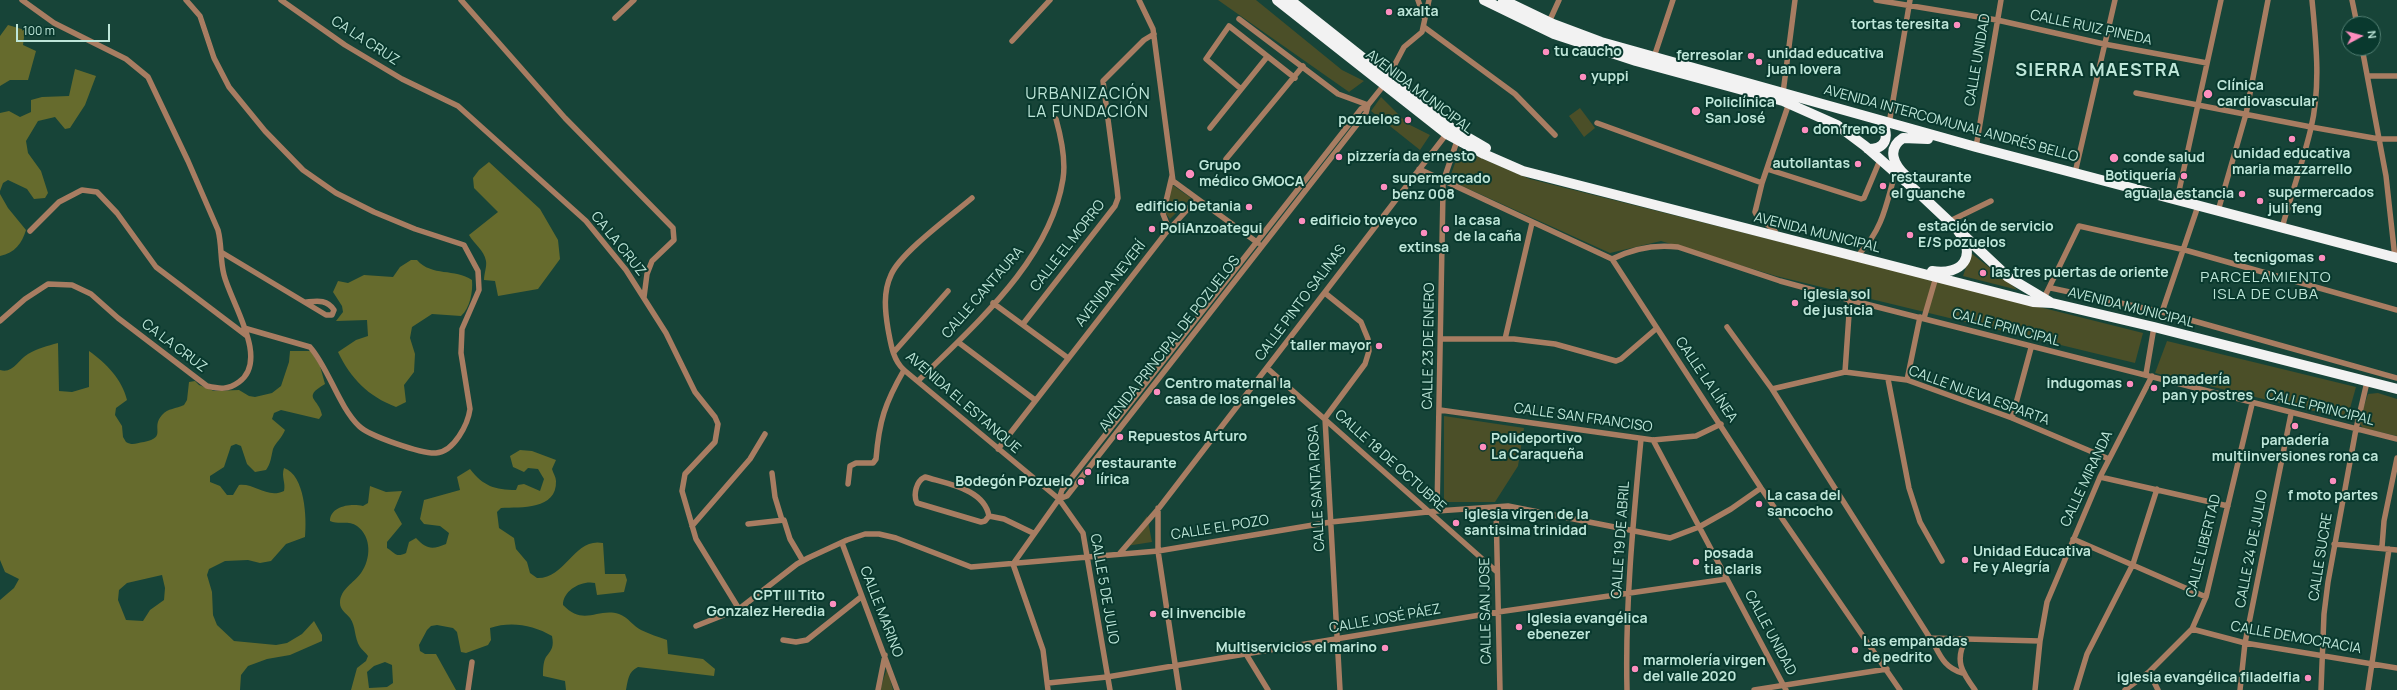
<!DOCTYPE html>
<html>
<head>
<meta charset="utf-8">
<style>
	body { margin:0 }
	#map { position:relative; width:2397px; height:690px; overflow:hidden; background:#174438; font-family:Manrope,sans-serif }
	canvas { display:block }
	.north { position:absolute; left:2341px; top:16px; width:40px; height:40px; box-sizing:border-box; background:#09392e; border:1px solid #517e72; border-radius:50%; rotate:83deg; font-size:11px; font-weight:700; line-height:16px; text-align:center; color:#bee6d9 }
	.north::after { content:''; display:block; margin:auto; width:14px; height:18px; background:#fd8ebf; clip-path:polygon(50% 0,100% 100%,50% 72%,0 100%) }
	.scale { position:absolute; left:16px; top:24px; width:94px; height:18px; box-sizing:border-box; border:2px solid #bee6d9; border-top:0; padding-left:5px; font-size:12px; line-height:14px; white-space:nowrap; color:#bee6d9; -webkit-text-stroke:3px #09392e; paint-order:stroke }
</style>
</head>
<body>
<div id="map">
<canvas width="2397" height="690"></canvas>
<div class="north">N</div>
<div class="scale">100 m</div>
</div>
<script>
const ctx = document.querySelector('canvas').getContext('2d');
ctx.lineJoin = 'round';
function fill(path, color) { ctx.fillStyle = color; ctx.fill(path, 'evenodd'); }
function stroke(path, color, width, dash) { ctx.strokeStyle = color; ctx.lineWidth = width; ctx.lineCap = dash ? 'butt' : 'round'; ctx.setLineDash(dash || []); ctx.stroke(path); }
function drawText(font, color, halo, rows, align = 'center') {
  ctx.font = font + ' Manrope,sans-serif'; ctx.lineWidth = 4; ctx.setLineDash([]); ctx.textBaseline = 'middle'; ctx.strokeStyle = halo; ctx.fillStyle = color; for (const [text, x, y, turn = 0] of rows) {
    ctx.save(); ctx.translate(x, y); ctx.rotate((+turn || 0) * Math.PI / 180); ctx.textAlign = isNaN(turn) ? turn : align; if (halo) ctx.strokeText(text, 0, 0); ctx.fillText(text, 0, 0); ctx.restore();
  }
}
const green = new Path2D(`
	M1218,0H1256L1342,70L1364,81L1349,92Z
	M1381,97L1408,124L1430,135L1420,150L1371,111Z
	M1580,108L1595,128L1584,137L1569,116Z
	M1460,149L1530,179L2143,333L2135,363L1776,276L1661,241L1610,253L1449,180Z
	M1171,184L1191,198L1170,219L1164,211Z
	M1971,253L2018,290L1963,276Z
	M2167,341L2356,387L2347,419L2155,373Z
	M2378,393L2397,399V436L2363,428L2360,424V418L2368,394Z
	M1444,416L1524,428L1518,466L1495,502H1444Z
	M1147,516L1152,542L1126,546Z
	M887,668L893,690H880Z`);
const forest = new Path2D(`
	M8,25L25,30L23,45L36,51L28,80H10L0,86V36Z
	M75,69L96,76L85,105L70,128L65,129L55,117L38,121L26,141L28,153L41,171L48,193L45,198L34,199L27,189L8,180L3,183L0,191V113L9,111L20,117L31,112V100L42,97L69,96Z
	M489,162L540,209L558,240L560,259L538,289L498,296L495,281L484,280C484,274 487,266 486,261C484,250 474,244 469,235L498,212L474,188L473,178L479,170Z
	M0,194L8,208L26,230C22,243 15,253 0,256Z
	M411,260H417C432,277 455,268 472,280C473,292 470,308 461,316L432,314L412,327L410,338L415,354L414,372L404,385L406,402L396,407C368,396 351,379 338,352L356,340L368,336L367,320L336,321L343,312L342,306L333,292L338,281L348,283L364,275L393,277L400,267Z
	M58,343L59,391L72,392L89,387V351C106,363 122,379 127,400L116,408L115,415L122,426L123,437L126,442C133,446 136,443 144,442C168,437 150,428 162,415C168,408 176,409 184,405L187,400L189,382L195,381L199,385L214,391L239,390L249,396L255,397L272,393L281,386L289,362L290,351H311L320,366L325,384C301,398 319,398 322,415L319,419L281,410L274,413L272,419L285,430C282,438 276,442 273,449C271,457 271,463 266,470L255,472L247,464L241,446L236,444L231,446L224,467L210,476V482L220,486L227,495H233L239,485C255,483 267,499 284,491C286,483 281,477 284,468C305,475 307,518 305,537L286,544L271,561L260,563L248,560L225,561L209,569L207,575L212,592L213,615L217,625L234,641L276,645L287,643L302,634L314,621L322,635V641L290,655L267,659L248,666L241,675L240,690H0V600L14,588L19,579L5,572L0,560V370C13,374 18,360 28,354C38,348 47,346 58,343ZM162,575L165,588L164,600L150,610L143,621L126,620L118,600L119,590L127,583Z
	M520,450L532,451L556,460L552,469C553,473 556,477 556,481C557,510 521,507 501,508L497,512L499,528L514,538L516,549L527,562L530,573L537,578C566,579 574,537 603,543L605,574H625L627,580L624,592L597,595L595,583C582,580 563,590 563,605C584,627 598,607 619,614C628,617 633,626 641,630C649,634 659,637 667,640L668,654L703,659L715,669L714,676L638,667C628,672 628,680 626,690H566L565,681L543,676C543,670 543,662 546,657C552,649 554,647 552,636C533,625 511,621 490,628L491,640L488,645L466,653L461,652L457,632L453,628L437,625L431,626L427,630L419,645L420,651L425,654H436L456,690H351L357,668L366,661L368,656C366,653 362,650 360,647C354,638 356,626 350,618C346,613 340,610 340,603C340,589 354,583 361,573C371,559 372,537 357,526C349,520 339,525 330,521C330,506 351,503 363,506L368,503L370,486L386,492L402,491L394,510L402,524L387,542V548C395,553 396,558 406,553L409,542L416,538C426,549 432,550 446,544L449,533L440,526L424,524L420,519L424,500L460,490L457,477L470,469C483,486 495,490 516,490L518,485L524,484L540,491L544,479L538,469L528,468L524,472L513,467L510,456ZM385,662L392,665L393,683L387,687L369,688L367,672L374,666Z`);
const street = new Path2D(`
	M186,0L200,16L214,58L229,87L265,131L303,170L336,193L374,212L415,229L464,245L478,271L479,290L462,329L461,353L470,409C468,424 454,452 436,453C422,454 369,436 359,426C339,407 328,367 310,347L244,328
	M281,0L345,45L402,79L458,106L586,221L626,270L666,333L695,392L715,417L718,424L715,442L685,474L682,491L696,539L739,609
	M461,0L565,118L673,228L674,240L652,261L647,274L644,297
	M1139,0L1153,29L1173,181L1258,243
	M1418,0L1424,17
	M1876,0L1997,20L2104,44L2207,63
	M2352,0L2357,24
	M615,18L634,0
	M1239,19L1338,94L1368,105
	M1549,22L1559,0
	M1424,27L1515,94L1555,135
	M1012,41L1050,0
	M2362,48L2386,176L2395,258
	M1654,57L1673,0
	M2368,76H2397
	M1241,89L1206,59L1229,26L1295,78
	M1783,93L1795,0
	M2136,93L2311,127L2379,139H2397
	M1597,123L1762,183
	M1889,124L1910,0
	M1210,128L1267,57
	M1976,147L2001,0
	M1226,159L1303,66
	M1419,169L1612,259L1761,488L1900,690
	M1767,169L1861,199L1864,198L1880,160
	M2075,173L2115,0
	M972,198C952,215 900,253 891,275C883,292 885,311 888,329C891,345 893,360 904,370L1059,499L1083,533L1110,690
	M2177,200L2221,0
	M2218,211L2246,114L2268,0
	M1950,221L1991,201
	M2282,228C2291,195 2303,162 2311,128C2321,86 2316,42 2312,0
	M1169,229L1163,214L1172,176
	M30,231L59,202L82,190L97,192L117,213L156,267L247,336
	M1775,231L1757,216L1755,212L1762,183L1789,103
	M221,252L326,315H332L334,310C327,299 317,301 306,302
	M1860,253C1883,228 1886,205 1895,174
	M1612,259C1634,248 1654,244 1678,247L1780,281L1850,300L2397,439
	M2051,288L2162,312L2397,378
	M1325,293L1361,322L1368,339L1369,351L1365,364L1325,418L1340,690
	M2044,298L2079,226L2185,250L2397,310
	M993,303L1068,358
	M2162,312L2198,206
	M1924,318L1936,277
	M0,321L25,299L48,284L72,285L91,294L118,318L207,386C220,389 228,390 239,382C270,360 231,303 224,275C220,260 222,245 218,230L188,161L148,77L126,59L54,23L22,0
	M1023,324L1115,206L1118,198L1117,188L1103,81L1144,40L1154,34
	M1727,327L1772,389L1845,372L1907,380L2012,418L2109,459
	M1441,339H1514L1555,344L1616,361L1621,359L1657,328
	M1505,339L1532,223
	M958,342L1035,400
	M894,352L948,291
	M1267,368L1497,572
	M1845,372L1850,300
	M2146,374L2154,327
	M1888,379L1909,488L1920,522L1942,561
	M1907,380L1920,317
	M918,381C974,325 1050,261 1063,179C1066,160 1061,137 1056,119
	M1772,389L1935,646C1942,660 1947,668 1962,673
	M1440,410L1653,440L1696,436L1721,424
	M2012,418L2031,348
	M1653,440L1786,690
	M998,449L1165,234L1197,199
	M772,473L775,497L782,520
	M925,477C948,484 984,489 989,516L985,521L981,522L917,503C913,495 916,481 925,477Z
	M2100,477L2228,506
	M848,484L850,466L856,463H873L876,459C879,421 885,403 904,370
	M1059,499L1067,496L1366,113L1368,105
	M1496,507L1500,690
	M1158,508V551L1179,690
	M1437,511L1443,191V182L1458,138
	M989,516L1004,519L1033,533
	M748,524L784,520L790,539L803,561
	M692,526L750,459L765,434
	M2073,539L2206,597
	M842,543L897,690
	M2334,544L2397,550
	M2382,547L2384,521L2397,458
	M1120,553L1159,508L1448,132
	M696,626L739,609L797,564L808,558L847,540L865,534H879L896,538L971,567L1158,551L1331,522L1437,511L1508,506L1670,538L1699,527L1731,509L1761,488
	M2192,629L2245,643L2397,668
	M1930,638L2040,641
	M1966,639C1954,661 1962,672 1975,690
	M783,640L796,642L807,640L861,597
	M1246,654L1268,690
	M2149,672L2158,690
	M1048,683L1107,677L1498,612L1727,579
	M468,690L472,662
	M878,690L885,655
	M1048,690L1043,650L1013,564L1059,499L1062,490L1361,109L1368,105L1384,85L1404,47L1422,32L1429,0
	M1627,690C1625,606 1633,523 1641,439
	M1754,690L1887,669
	M2035,690L2040,641L2047,602L2100,477L2152,376
	M2076,690L2087,654L2133,564L2157,489
	M2125,690L2149,672L2192,629L2206,597L2252,404
	M2240,690L2245,643L2291,414
	M2321,690L2324,614L2328,582L2356,429L2367,382
	M2368,690L2389,549`);
const highway = new Path2D(`
	M1277,0L1447,134L1484,154L1523,171L2033,302L2052,303L2154,327L2397,389
	M1290,0L1450,127L1486,148
	M1484,0L1554,34L1636,61L1783,101L1837,125L1865,146L1922,196L2008,277L2050,302
	M1503,0L1553,24L1601,42L1976,147L2397,258
	M1868,149C1886,149 1889,138 1883,123
	M1906,176C1894,165 1886,149 1903,138L1928,139
	M1932,271C1962,276 1978,256 1958,231`);
const markers = [
	[1389,12,4,"#fd8ebf"],
	[1957,25,4,"#fd8ebf"],
	[1546,52,4,"#fd8ebf"],
	[1751,56,4,"#fd8ebf"],
	[1759,62,4,"#fd8ebf"],
	[1583,77,4,"#fd8ebf"],
	[2208,94,5,"#fd8ebf"],
	[1696,111,5,"#fd8ebf"],
	[1408,120,4,"#fd8ebf"],
	[1805,130,4,"#fd8ebf"],
	[2292,139,4,"#fd8ebf"],
	[1339,157,4,"#fd8ebf"],
	[2114,158,5,"#fd8ebf"],
	[1858,164,4,"#fd8ebf"],
	[1190,174,5,"#fd8ebf"],
	[2184,176,4,"#fd8ebf"],
	[1883,186,4,"#fd8ebf"],
	[1384,187,4,"#fd8ebf"],
	[2242,194,4,"#fd8ebf"],
	[2260,201,4,"#fd8ebf"],
	[1249,207,4,"#fd8ebf"],
	[1302,221,4,"#fd8ebf"],
	[1152,229,4,"#fd8ebf"],
	[1446,229,4,"#fd8ebf"],
	[1424,233,4,"#fd8ebf"],
	[1910,235,4,"#fd8ebf"],
	[2322,258,4,"#fd8ebf"],
	[1983,273,4,"#fd8ebf"],
	[1795,303,4,"#fd8ebf"],
	[1379,346,4,"#fd8ebf"],
	[2130,384,4,"#fd8ebf"],
	[2154,388,4,"#fd8ebf"],
	[1157,392,4,"#fd8ebf"],
	[2295,426,4,"#fd8ebf"],
	[1120,437,4,"#fd8ebf"],
	[1483,447,4,"#fd8ebf"],
	[1088,472,4,"#fd8ebf"],
	[2333,481,4,"#fd8ebf"],
	[1081,482,4,"#fd8ebf"],
	[1759,504,4,"#fd8ebf"],
	[1456,523,4,"#fd8ebf"],
	[1965,560,4,"#fd8ebf"],
	[1696,562,4,"#fd8ebf"],
	[833,604,4,"#fd8ebf"],
	[1153,614,4,"#fd8ebf"],
	[1519,627,4,"#fd8ebf"],
	[1385,648,4,"#fd8ebf"],
	[1855,650,4,"#fd8ebf"],
	[1635,669,4,"#fd8ebf"],
	[2308,678,4,"#fd8ebf"]
];
const poiNames = [
	["axalta",1397,12],
	["tortas teresita",1949,25,"right"],
	["tu caucho",1554,52],
	["unidad educativa",1767,54],
	["juan lovera",1767,70],
	["ferresolar",1743,56,"right"],
	["yuppi",1591,77],
	["Clínica",2217,86],
	["cardiovascular",2217,102],
	["Policlínica",1705,103],
	["San José",1705,119],
	["pozuelos",1400,120,"right"],
	["don frenos",1813,130],
	["unidad educativa",2292,154,"center"],
	["maria mazzarrello",2292,170,"center"],
	["pizzería da ernesto",1347,157],
	["conde salud",2123,158],
	["autollantas",1850,164,"right"],
	["Grupo",1199,166],
	["médico GMOCA",1199,182],
	["Botiquería",2176,176,"right"],
	["restaurante",1891,178],
	["el guanche",1891,194],
	["supermercado",1392,179],
	["benz 008",1392,195],
	["supermercados",2268,193],
	["juli feng",2268,209],
	["agua la estancia",2234,194,"right"],
	["edificio betania",1241,207,"right"],
	["edificio toveyco",1310,221],
	["la casa",1454,221],
	["de la caña",1454,237],
	["estación de servicio",1918,227],
	["E/S pozuelos",1918,243],
	["PoliAnzoategui",1160,229],
	["extinsa",1424,248,"center"],
	["tecnigomas",2314,258,"right"],
	["las tres puertas de oriente",1991,273],
	["iglesia sol",1803,295],
	["de justicia",1803,311],
	["taller mayor",1371,346,"right"],
	["panadería",2162,380],
	["pan y postres",2162,396],
	["Centro maternal la",1165,384],
	["casa de los angeles",1165,400],
	["indugomas",2122,384,"right"],
	["Repuestos Arturo",1128,437],
	["Polideportivo",1491,439],
	["La Caraqueña",1491,455],
	["panadería",2295,441,"center"],
	["multiinversiones rona ca",2295,457,"center"],
	["restaurante",1096,464],
	["lírica",1096,480],
	["Bodegón Pozuelo",1073,482,"right"],
	["La casa del",1767,496],
	["sancocho",1767,512],
	["f moto partes",2333,496,"center"],
	["iglesia virgen de la",1464,515],
	["santisima trinidad",1464,531],
	["Unidad Educativa",1973,552],
	["Fe y Alegría",1973,568],
	["posada",1704,554],
	["tia claris",1704,570],
	["CPT III Tito",825,596,"right"],
	["Gonzalez Heredia",825,612,"right"],
	["el invencible",1161,614],
	["Iglesia evangélica",1527,619],
	["ebenezer",1527,635],
	["Las empanadas",1863,642],
	["de pedrito",1863,658],
	["Multiservicios el marino",1377,648,"right"],
	["marmolería virgen",1643,661],
	["del valle 2020",1643,677],
	["iglesia evangélica filadelfia",2300,678,"right"]
];
const streetNames = [
	["CALLE RUIZ PINEDA",2091,28,12],
	["CA LA CRUZ",365,41,33],
	["CALLE UNIDAD",1978,60,-80],
	["AVENIDA MUNICIPAL",1419,92,37],
	["AVENIDA INTERCOMUNAL ANDRÉS BELLO",1951,124,15],
	["AVENIDA MUNICIPAL",1817,233,14],
	["CA LA CRUZ",618,244,51],
	["CALLE EL MORRO",1068,246,-52],
	["AVENIDA NEVERÍ",1111,284,-52],
	["CALLE CANTAURA",983,293,-49],
	["CALLE PINTO SALINAS",1301,303,-53],
	["AVENIDA MUNICIPAL",2131,308,14],
	["CALLE PRINCIPAL",2006,328,15],
	["AVENIDA PRINCIPAL DE POZUELOS",1170,344,-52],
	["CA LA CRUZ",174,346,37],
	["CALLE 23 DE ENERO",1429,346,-89],
	["CALLE LA LÍNEA",1706,380,56],
	["CALLE NUEVA ESPARTA",1979,396,20],
	["AVENIDA EL ESTANQUE",963,403,41],
	["CALLE PRINCIPAL",2320,408,14],
	["CALLE SAN FRANCISO",1583,418,8],
	["CALLE 18 DE OCTUBRE",1390,461,42],
	["CALLE MIRANDA",2087,479,-65],
	["CALLE SANTA ROSA",1317,488,-93],
	["CALLE EL POZO",1220,528,-9],
	["CALLE 19 DE ABRIL",1621,540,-86],
	["CALLE LIBERTAD",2204,546,-76],
	["CALLE 24 DE JULIO",2252,549,-79],
	["CALLE SUCRE",2321,557,-81],
	["CALLE 5 DE JULIO",1104,589,80],
	["CALLE SAN JOSE",1486,611,-91],
	["CALLE MARINO",881,612,69],
	["CALLE JOSÉ PÁEZ",1385,619,-10],
	["CALLE UNIDAD",1770,633,62],
	["CALLE DEMOCRACIA",2296,638,10]
];
const neighbourhoodNames = [
	["PARCELAMIENTO",2266,278],
	["ISLA DE CUBA",2266,295]
];
const quarterNames = [
	["URBANIZACIÓN",1088,95],
	["LA FUNDACIÓN",1088,113]
];
const districtNames = [
	["SIERRA MAESTRA",2098,71]
];
fill(green, '#4b4f28');
fill(forest, '#666b2d');
stroke(street, '#a87d62', 5.5);
stroke(highway, '#f2f2f2', 10);
for (const [x, y, r, color] of markers) { const dot = new Path2D(); dot.arc(x, y, r, 0, 2 * Math.PI); ctx.fillStyle = color; ctx.fill(dot); stroke(dot, '#09392e', 1.5); }
drawText('bold 14px', '#bee6d9', '#09392e', poiNames, 'left');
drawText('14px', '#bee6d9', '#09392e', streetNames);
ctx.letterSpacing = '1px';
drawText('15px', '#bee6d9', '#09392e', neighbourhoodNames);
ctx.letterSpacing = '0px';
ctx.letterSpacing = '1px';
drawText('16px', '#bee6d9', '#09392e', quarterNames);
ctx.letterSpacing = '0px';
ctx.letterSpacing = '1px';
drawText('bold 18px', '#bee6d9', '#09392e', districtNames);
ctx.letterSpacing = '0px';
</script>
</body>
</html>
